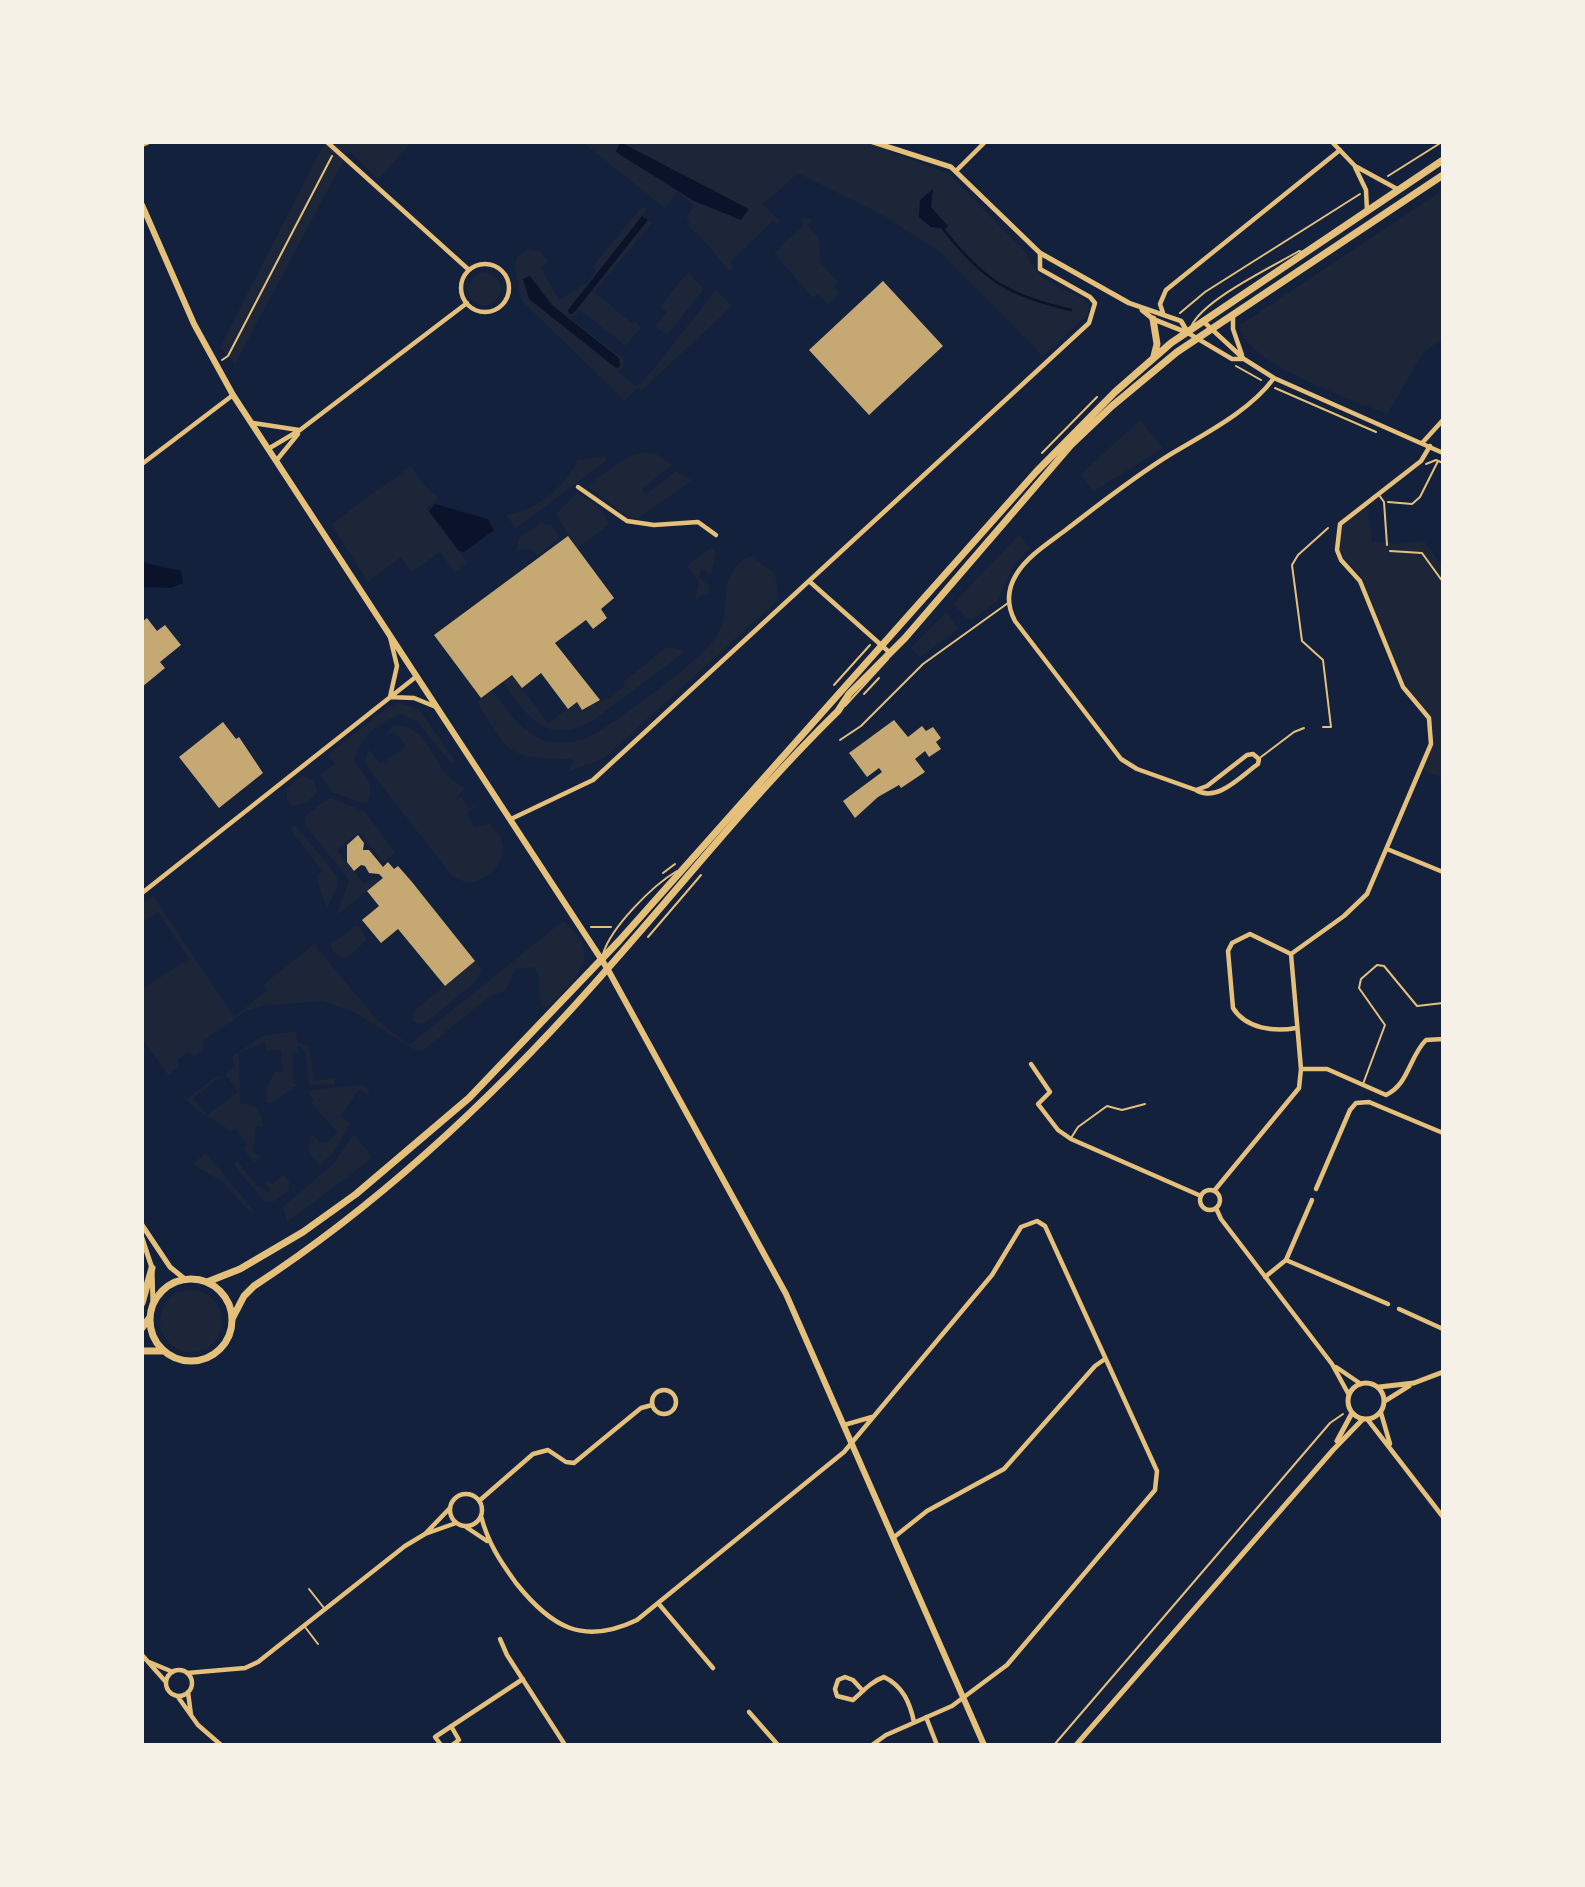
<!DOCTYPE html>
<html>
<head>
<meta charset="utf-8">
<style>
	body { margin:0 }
	#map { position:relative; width:1585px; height:1887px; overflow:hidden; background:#14213d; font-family:"Times New Roman",serif }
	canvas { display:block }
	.frame { position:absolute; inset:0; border:144px solid #f6f1e7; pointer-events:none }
</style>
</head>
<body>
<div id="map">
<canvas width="1585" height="1887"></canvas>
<div class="frame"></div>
</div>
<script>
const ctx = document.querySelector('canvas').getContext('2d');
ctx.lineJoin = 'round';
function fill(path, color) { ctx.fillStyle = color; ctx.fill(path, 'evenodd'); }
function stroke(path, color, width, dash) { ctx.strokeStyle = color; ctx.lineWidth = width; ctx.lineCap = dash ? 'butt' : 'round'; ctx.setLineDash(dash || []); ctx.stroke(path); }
const green = new Path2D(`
	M325,142H412L378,179L349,150L235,364L220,347Z
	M582,142H866L949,174L1026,253C1033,279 1062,288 1085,300L1089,305L1087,315L1043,356L940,252L881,214L798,173L763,204L780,221L779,225L773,221L730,262L734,267L729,271L701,237L687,225L690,221L686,217L694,206L677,192L665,208Z
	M1443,190V338L1423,353L1387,414C1354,400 1242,363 1240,325Z
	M642,207L648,208L643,216L652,223L594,292L633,324L635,322L641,327L626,346L580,310L575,316H568L622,358L624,365L618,372L636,386L644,381L716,290L732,306L641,391L637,388L625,401L521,300L515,267L517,257L528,249L541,252L548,262L540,267L559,300L587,283L596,271L592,267Z
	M803,217L812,220L807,225L819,238L820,262L838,282L834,287L840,293L828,304L819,294L813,298L774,253L804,225L799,220Z
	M483,272C521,280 489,323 471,298C463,287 473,276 483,272Z
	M688,272L704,289L667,335L655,326L667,312L660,307Z
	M1140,420L1163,448L1094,491L1080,475Z
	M643,452L656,454L672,465L642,489L646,494L676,471L692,480L639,518L628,517L587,486L628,457Z
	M604,456L607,458L605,462L516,528L506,515C540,509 562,489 578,460Z
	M411,466L423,484L438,498L426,509L468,563L455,573L440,552L411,572L401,557L368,582L331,524Z
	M577,493C591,500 605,510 609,525L577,548L556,514Z
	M1367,506L1372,541L1398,544L1424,541L1443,567V778L1423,770L1434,744L1431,716L1408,690L1360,574L1344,558L1340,550L1342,524Z
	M541,523L551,525L560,538L538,555L528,548L516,552L519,538Z
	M1019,535L1030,548L1014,565L997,601L970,621L953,604Z
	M711,547L716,552L711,574L701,568L699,577L709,586V592L695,599L699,582L687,566Z
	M755,556L756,560L775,573L778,600L604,758L567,772L574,762L571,759C508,758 510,756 477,702L492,690C508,711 523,736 550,742C566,745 582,741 596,733C621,718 703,659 716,637C735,606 713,582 747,557Z
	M946,612L959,629L920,657L911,648Z
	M667,647L686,651L592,721C545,745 528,718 503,682L512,675L548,723L577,702L583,709L611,697L625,685L624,681Z
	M398,703L419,709L455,761L452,765L420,724L402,714C380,721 357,739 354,762C364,774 376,785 368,802L363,803L332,792L320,775L335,764L328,755L388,707Z
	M401,725C425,732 431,752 443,770C449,779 458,782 464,789L453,802L467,792L462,798L469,808L475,804L477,806L467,814L474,827L488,824C520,846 496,880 467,883L452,876L368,768L365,760L368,749L381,764L406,746L394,731L384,737L393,726Z
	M302,776L314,780L317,792L307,803L293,806L287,802V788Z
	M330,798L364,811L395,852L384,863L359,832L337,850L364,884L375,877L379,881L336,916L349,880L305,825L307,814Z
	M295,825L337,876V886L327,909L316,877L322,871L290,829Z
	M153,896L234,1017L267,990L263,985L314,944L376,1019L409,1045L563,921C570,928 582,938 584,948C589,969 560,996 545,1008L540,1004L539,976L534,967L516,969L505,991L490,996L422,1051L415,1050L356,1013L322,1001L261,1006L246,1011L203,1041V1049L194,1056L187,1052L178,1060V1068L168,1075L142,1039V989L189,959L158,912L142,923V903Z
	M355,926L360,927L367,940L347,958L342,959L332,950L331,944Z
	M475,961L482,970L475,982L424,1024L412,1022L414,1011Z
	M296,1031L297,1042L309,1046L314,1081L335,1078V1084L309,1085L305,1051L297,1045L298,1052L292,1053L294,1084H298L270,1104L265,1101L267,1087L275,1072L283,1071L281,1050L266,1051L265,1042L239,1053L240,1103L256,1107L262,1117L263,1126H256L253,1153L262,1156L255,1163L243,1149L247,1144L235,1129L230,1131C213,1116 196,1114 182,1094L188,1098L219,1075L220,1077L193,1098L207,1115L238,1092L225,1074L235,1067L232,1057L262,1036Z
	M361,1085L368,1089L370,1095L359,1089L341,1116L351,1123L333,1153L320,1165L309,1153L311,1135L315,1136L319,1143H326L338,1133L311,1103L314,1100L307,1091Z
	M354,1134L373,1158L287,1222L283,1207L333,1164Z
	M206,1153L255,1212L248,1210L223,1182L192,1164Z
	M242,1156L238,1162L258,1187L261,1186L267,1193L270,1190L265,1183L268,1180L272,1184L284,1175L289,1181V1190L275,1201H264L233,1164Z
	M160 1321a31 31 0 1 1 62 0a31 31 0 1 1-62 0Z`);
const water = new Path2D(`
	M620,142L749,209L741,220L694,201L619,154L616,151Z
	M933,189L931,207L948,226L945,229L931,227L919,217L920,200Z
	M642,216L648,220L573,314H569L568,310Z
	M530,276L552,305L619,358L620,367L616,368L529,299L523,279Z
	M435,504L488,519L494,530L464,552L459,551L429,511Z
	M142,562L181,571L183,583L171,588L142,587Z`);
const stream = new Path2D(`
	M943,229C983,280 1009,296 1071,310`);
const building = new Path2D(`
	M883,281L943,346L869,415L809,350Z
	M568,536L614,598L601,609L607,618L593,629L586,620L555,643L600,700L582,710L577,702L568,709L541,673L522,688L512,675L481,698L434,635Z
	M147,618L157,631L165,625L181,645L160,662L165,668L142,687V622Z
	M894,720L908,737L922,726L926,731L933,727L941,738L936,742L941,749L929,757L925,751L915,759L925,772L901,788L899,785L878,797L855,818L843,801L882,772L879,768L867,777L849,753Z
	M223,722L236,739L239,737L263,773L219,808L179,757Z
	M358,835L364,843L363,850H369L383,867L388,862L394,869L398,866L412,882L475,961L445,986L398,929L381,943L362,920L379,906L367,891L383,878L379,874L369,873L365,866L361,865L354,871L347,862V845Z`);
const path = new Path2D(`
	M1388,176L1442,142
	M1180,313L1205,292L1360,194
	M222,360L228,356L332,156
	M1236,366L1261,380
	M1275,388L1376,432
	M1042,453L1097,397
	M1426,464L1436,460L1443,463
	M1388,502L1412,504L1420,497L1438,461
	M1390,551L1422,553L1443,582
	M834,685L870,645
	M864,694L879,678
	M663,873L675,864
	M591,927H611
	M648,937L701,875
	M1054,1745L1330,1423L1343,1414`);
const service = new Path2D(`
	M1191,327C1202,300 1272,267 1299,251L1302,252
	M1379,495L1384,502L1387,545
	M845,706L888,659
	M1323,727H1331L1323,660L1302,641L1292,565L1298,555L1328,528
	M840,740L861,726L923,664L1008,603
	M1261,757L1294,732L1304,728
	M603,954C611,927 653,885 677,871
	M1363,1084L1385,1025L1359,988L1361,979L1377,965L1384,966L1417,1006L1443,1003
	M1071,1138L1078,1127L1107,1106L1122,1110L1145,1104
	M309,1589L324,1608
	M305,1627L318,1644`);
const minor = new Path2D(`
	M327,142L469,270
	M1332,142L1355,166L1399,190
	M142,145L149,142
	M1355,167L1366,190L1367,211
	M956,171L985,142
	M461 288a24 24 0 1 1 48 0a24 24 0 1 1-48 0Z
	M1163,313L1160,304L1166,290L1340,150
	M1233,316V329L1242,355
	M1204,322L1244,359L1274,378L1443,453
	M1188,333L1232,359H1243
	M253,423L299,430
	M1423,442L1443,420
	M268,449L300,430L467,303
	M276,461L298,434
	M142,464L233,395
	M578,487L627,521L654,525L698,522L716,535
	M809,581L889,652
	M390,637L397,666L390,697L414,698L436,707
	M1196,790C1217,803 1241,776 1258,764L1259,759L1253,754L1247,755L1207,786L1196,790L1137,769L1121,759L1015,621C1007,606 1007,590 1016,575C1027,556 1050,542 1067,529C1101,503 1135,476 1171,454C1206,433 1250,411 1274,378
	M511,819L593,780L1089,323L1095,303L1090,297L1040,269V253
	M1387,849L1443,872
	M142,893L417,676
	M1291,954L1250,934L1232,943L1228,951L1233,1008C1246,1029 1275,1032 1296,1028
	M1031,1064L1050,1092L1038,1104L1058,1130L1071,1139L1201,1196
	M1301,1069H1327L1386,1095C1409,1084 1409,1057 1426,1040L1443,1039
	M1316,1189L1350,1110L1356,1103L1369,1102L1443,1133
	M1200 1200a10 10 0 1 1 20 0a10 10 0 1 1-20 0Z
	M1214,1191L1299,1088L1301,1069L1291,954L1344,916L1367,894L1431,744L1429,718L1403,687L1360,581L1341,560L1337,550L1340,524L1421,461L1430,446
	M1312,1200L1286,1260L1388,1304
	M1216,1208L1221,1219L1332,1364L1349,1395
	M1265,1277L1286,1260
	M1399,1309L1443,1329
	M1336,1367L1361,1384
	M652 1402a12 12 0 1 1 24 0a12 12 0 1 1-24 0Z
	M1381,1413L1390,1444
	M1368,1420L1443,1517
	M844,1425L872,1417
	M450 1510a16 16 0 1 1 32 0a16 16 0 1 1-32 0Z
	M479,1501L533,1454L548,1450L566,1462L574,1463L641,1408L652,1405
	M481,1516C488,1543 500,1561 516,1583C551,1627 583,1646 637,1620L844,1452L992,1275L1021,1227L1037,1221L1045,1226L1157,1471L1155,1490L1007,1665L952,1706L886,1735L872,1745
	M466,1527L487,1541
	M425,1534L456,1523
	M893,1538L927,1511L1004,1469L1095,1366L1105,1359
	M658,1603L713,1668
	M500,1639L507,1655L565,1745
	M142,1655L165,1681
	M149,1662L173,1672
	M166 1683a13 13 0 1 1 26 0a13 13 0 1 1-26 0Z
	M187,1673L245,1668L258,1662L405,1546L425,1534L450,1508
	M863,1691L853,1680L845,1677L838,1680L835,1689L837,1696L853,1700C863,1691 872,1681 884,1677C903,1686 910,1703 914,1722
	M188,1692L191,1715
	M178,1697L198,1725L221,1745
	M749,1712L778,1745
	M926,1717L937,1745
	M451,1726L459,1740L452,1745
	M441,1745L435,1737L523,1679`);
const tertiary = new Path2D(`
	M873,142L951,167L1040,253L1129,303L1181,321L1188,333
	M1142,310L1153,319L1188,333
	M142,1225L170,1267L186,1280
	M142,1238L152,1268L153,1305
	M1348 1401a18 18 0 1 1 36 0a18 18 0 1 1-36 0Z
	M1379,1387L1414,1383L1443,1372
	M1385,1401L1409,1386
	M1337,1441L1352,1413
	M1076,1745L1333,1450L1363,1419`);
const secondary = new Path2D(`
	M142,205L194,324L233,395L607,968L786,1294L984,1745`);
const primary = new Path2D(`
	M1153,319L1157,344L1154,356
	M150 1320a41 41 0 1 1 82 0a41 41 0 1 1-82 0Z
	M207,1282L240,1269L303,1232L356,1194L469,1098L619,941L1036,472L1115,392L1171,343L1443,160
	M142,1303L152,1268
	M232,1319L244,1296L254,1286C381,1203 493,1098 594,984C675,894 751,796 838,711L849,694L905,638L1071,445L1112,406L1177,352L1443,175
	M142,1328L150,1317
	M142,1351H163`);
fill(green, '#1d2539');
fill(water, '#0b132b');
stroke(stream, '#0b132b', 2.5);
fill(building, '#c6a872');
stroke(path, '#e5c07b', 2);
stroke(service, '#e5c07b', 2);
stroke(minor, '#e5c07b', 4.5);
stroke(tertiary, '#e5c07b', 5);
stroke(secondary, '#e5c07b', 6);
stroke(primary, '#e5c07b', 7);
</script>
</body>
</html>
